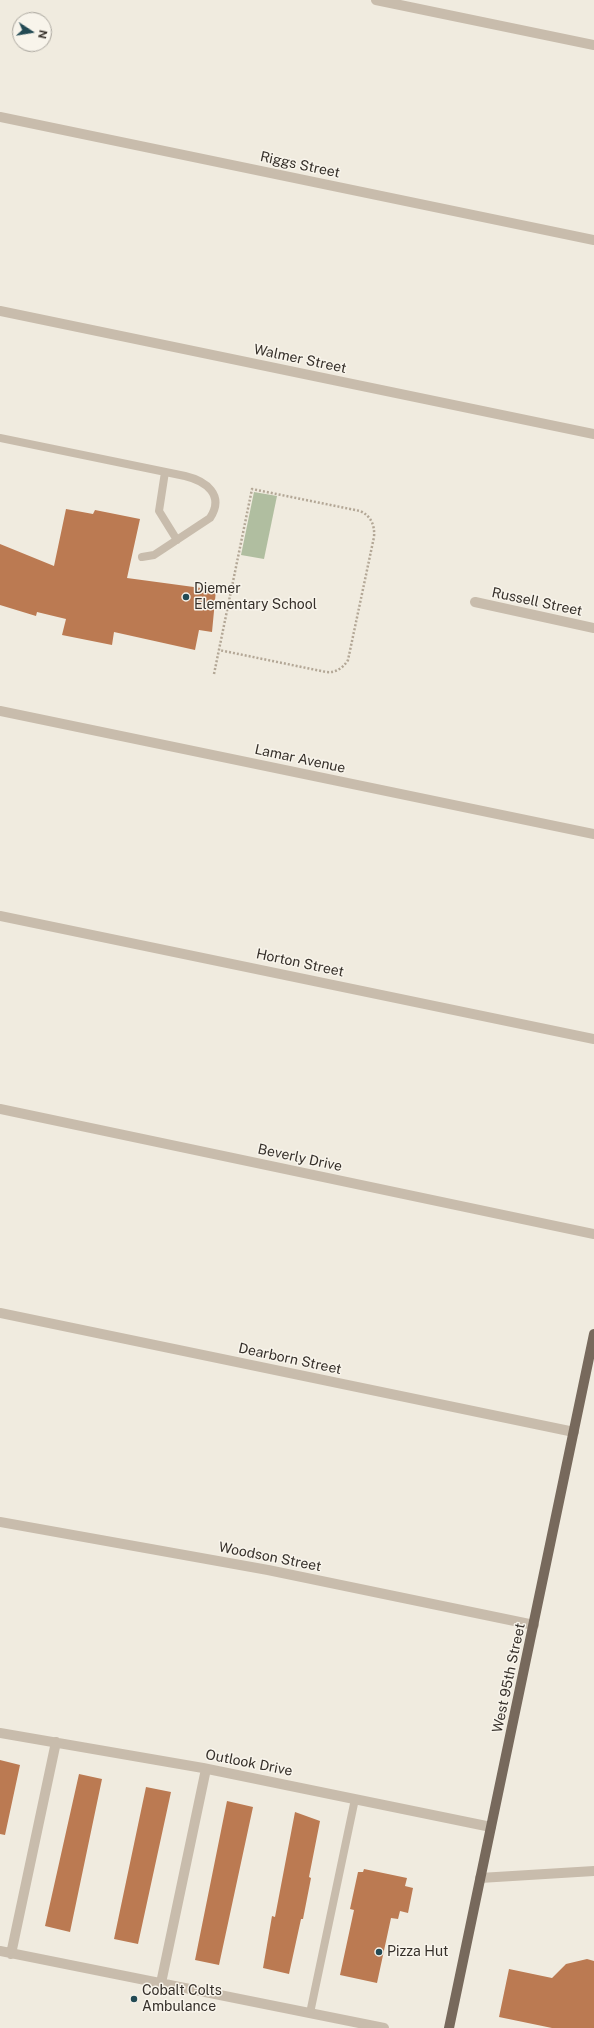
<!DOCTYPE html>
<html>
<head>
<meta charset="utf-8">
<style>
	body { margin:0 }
	#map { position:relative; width:594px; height:2028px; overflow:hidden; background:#f0ebdf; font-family:"Public Sans",sans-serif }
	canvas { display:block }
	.north { position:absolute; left:12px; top:12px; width:40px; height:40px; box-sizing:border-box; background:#f8f4eb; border:1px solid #aaa69e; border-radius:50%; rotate:102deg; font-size:11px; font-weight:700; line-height:16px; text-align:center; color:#36302a }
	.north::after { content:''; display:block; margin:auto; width:14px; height:18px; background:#234a54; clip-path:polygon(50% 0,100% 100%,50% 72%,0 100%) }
</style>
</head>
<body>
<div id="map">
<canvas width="594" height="2028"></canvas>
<div class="north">N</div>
</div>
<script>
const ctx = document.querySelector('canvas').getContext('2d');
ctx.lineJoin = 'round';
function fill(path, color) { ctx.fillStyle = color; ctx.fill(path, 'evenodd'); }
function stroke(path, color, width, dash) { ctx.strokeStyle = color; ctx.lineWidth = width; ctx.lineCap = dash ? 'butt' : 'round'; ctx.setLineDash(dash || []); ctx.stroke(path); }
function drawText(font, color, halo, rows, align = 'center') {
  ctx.font = font + ' "Public Sans",sans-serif'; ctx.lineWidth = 3; ctx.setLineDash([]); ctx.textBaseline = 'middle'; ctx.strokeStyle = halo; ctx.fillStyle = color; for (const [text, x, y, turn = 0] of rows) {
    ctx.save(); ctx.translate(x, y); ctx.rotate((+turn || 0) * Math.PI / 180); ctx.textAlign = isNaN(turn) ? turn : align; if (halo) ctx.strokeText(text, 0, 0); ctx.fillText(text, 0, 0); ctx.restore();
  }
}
const green = new Path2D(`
	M254,492L277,496L264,559L241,555Z`);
const building = new Path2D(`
	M66,509L93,514L95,510L140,519L127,578L216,590L212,632L199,630L195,650L114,632L112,645L62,635L66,619L37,612L36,616L0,605V544L54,566Z
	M0,1760L20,1765L5,1835L0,1834Z
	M79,1774L102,1779L70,1932L45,1926Z
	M146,1787L171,1792L138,1944L114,1939Z
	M227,1801L253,1807L219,1965L195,1960Z
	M295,1812L320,1821L309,1877L311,1878L303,1919H301L289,1974L263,1968L272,1916L275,1917Z
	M364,1869L407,1878L405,1886L413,1888L408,1913L400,1911L398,1919L391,1918L377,1983L340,1975L354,1910L350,1909L358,1872H363Z
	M587,1959L594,1961V2028H552L499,2017L509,1969L552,1978L566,1964Z`);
const path = new Path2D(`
	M214,674L252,489L360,511C371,516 375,525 374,537L348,660C343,668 336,673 326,672L219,650`);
const service = new Path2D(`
	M0,438L185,476C206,481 225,495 210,518L154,555L142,557
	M165,472L159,511L177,540
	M310,2013L355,1799`);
const minor = new Path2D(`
	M376,0L594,45
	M0,117L594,240
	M0,311L594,434
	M475,602L594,628
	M0,916L594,1039
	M0,1109L594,1234
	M0,1313L574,1432
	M0,1522L268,1570L534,1625
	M0,1733L203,1768L491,1827
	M480,1878L594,1871
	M0,1951L384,2028
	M11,1954L56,1742
	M161,1983L206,1769`);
const tertiary = new Path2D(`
	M0,711L594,834`);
const primary = new Path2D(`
	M449,2028L594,1334`);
const markers = [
	[186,597,4,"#234a54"],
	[379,1952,4,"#234a54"],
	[134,1999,4,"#234a54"]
];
const streetNames = [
	["Riggs Street",300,165,12],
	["Walmer Street",300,359,12],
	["Russell Street",537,602,12],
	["Lamar Avenue",300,759,12],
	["Horton Street",300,963,12],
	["Beverly Drive",300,1158,12],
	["Dearborn Street",290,1359,12],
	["Woodson Street",270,1557,11],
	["West 95th Street",509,1678,-78],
	["Outlook Drive",249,1763,11]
];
const poiNames = [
	["Diemer",194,589],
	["Elementary School",194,605],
	["Pizza Hut",387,1952],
	["Cobalt Colts",142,1991],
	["Ambulance",142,2007]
];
fill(green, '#b0bea0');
fill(building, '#bb7a52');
stroke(path, '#b3a796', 2.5, [2, 2]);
stroke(service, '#c8bcac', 8);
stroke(minor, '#c8bcac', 10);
stroke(tertiary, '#c8bcac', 10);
stroke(primary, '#77695c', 10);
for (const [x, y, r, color] of markers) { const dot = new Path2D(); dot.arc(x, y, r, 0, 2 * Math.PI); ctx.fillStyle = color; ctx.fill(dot); stroke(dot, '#f8f4eb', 1.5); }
drawText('14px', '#36302a', '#f8f4eb', streetNames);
drawText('14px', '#36302a', '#f8f4eb', poiNames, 'left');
</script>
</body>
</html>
